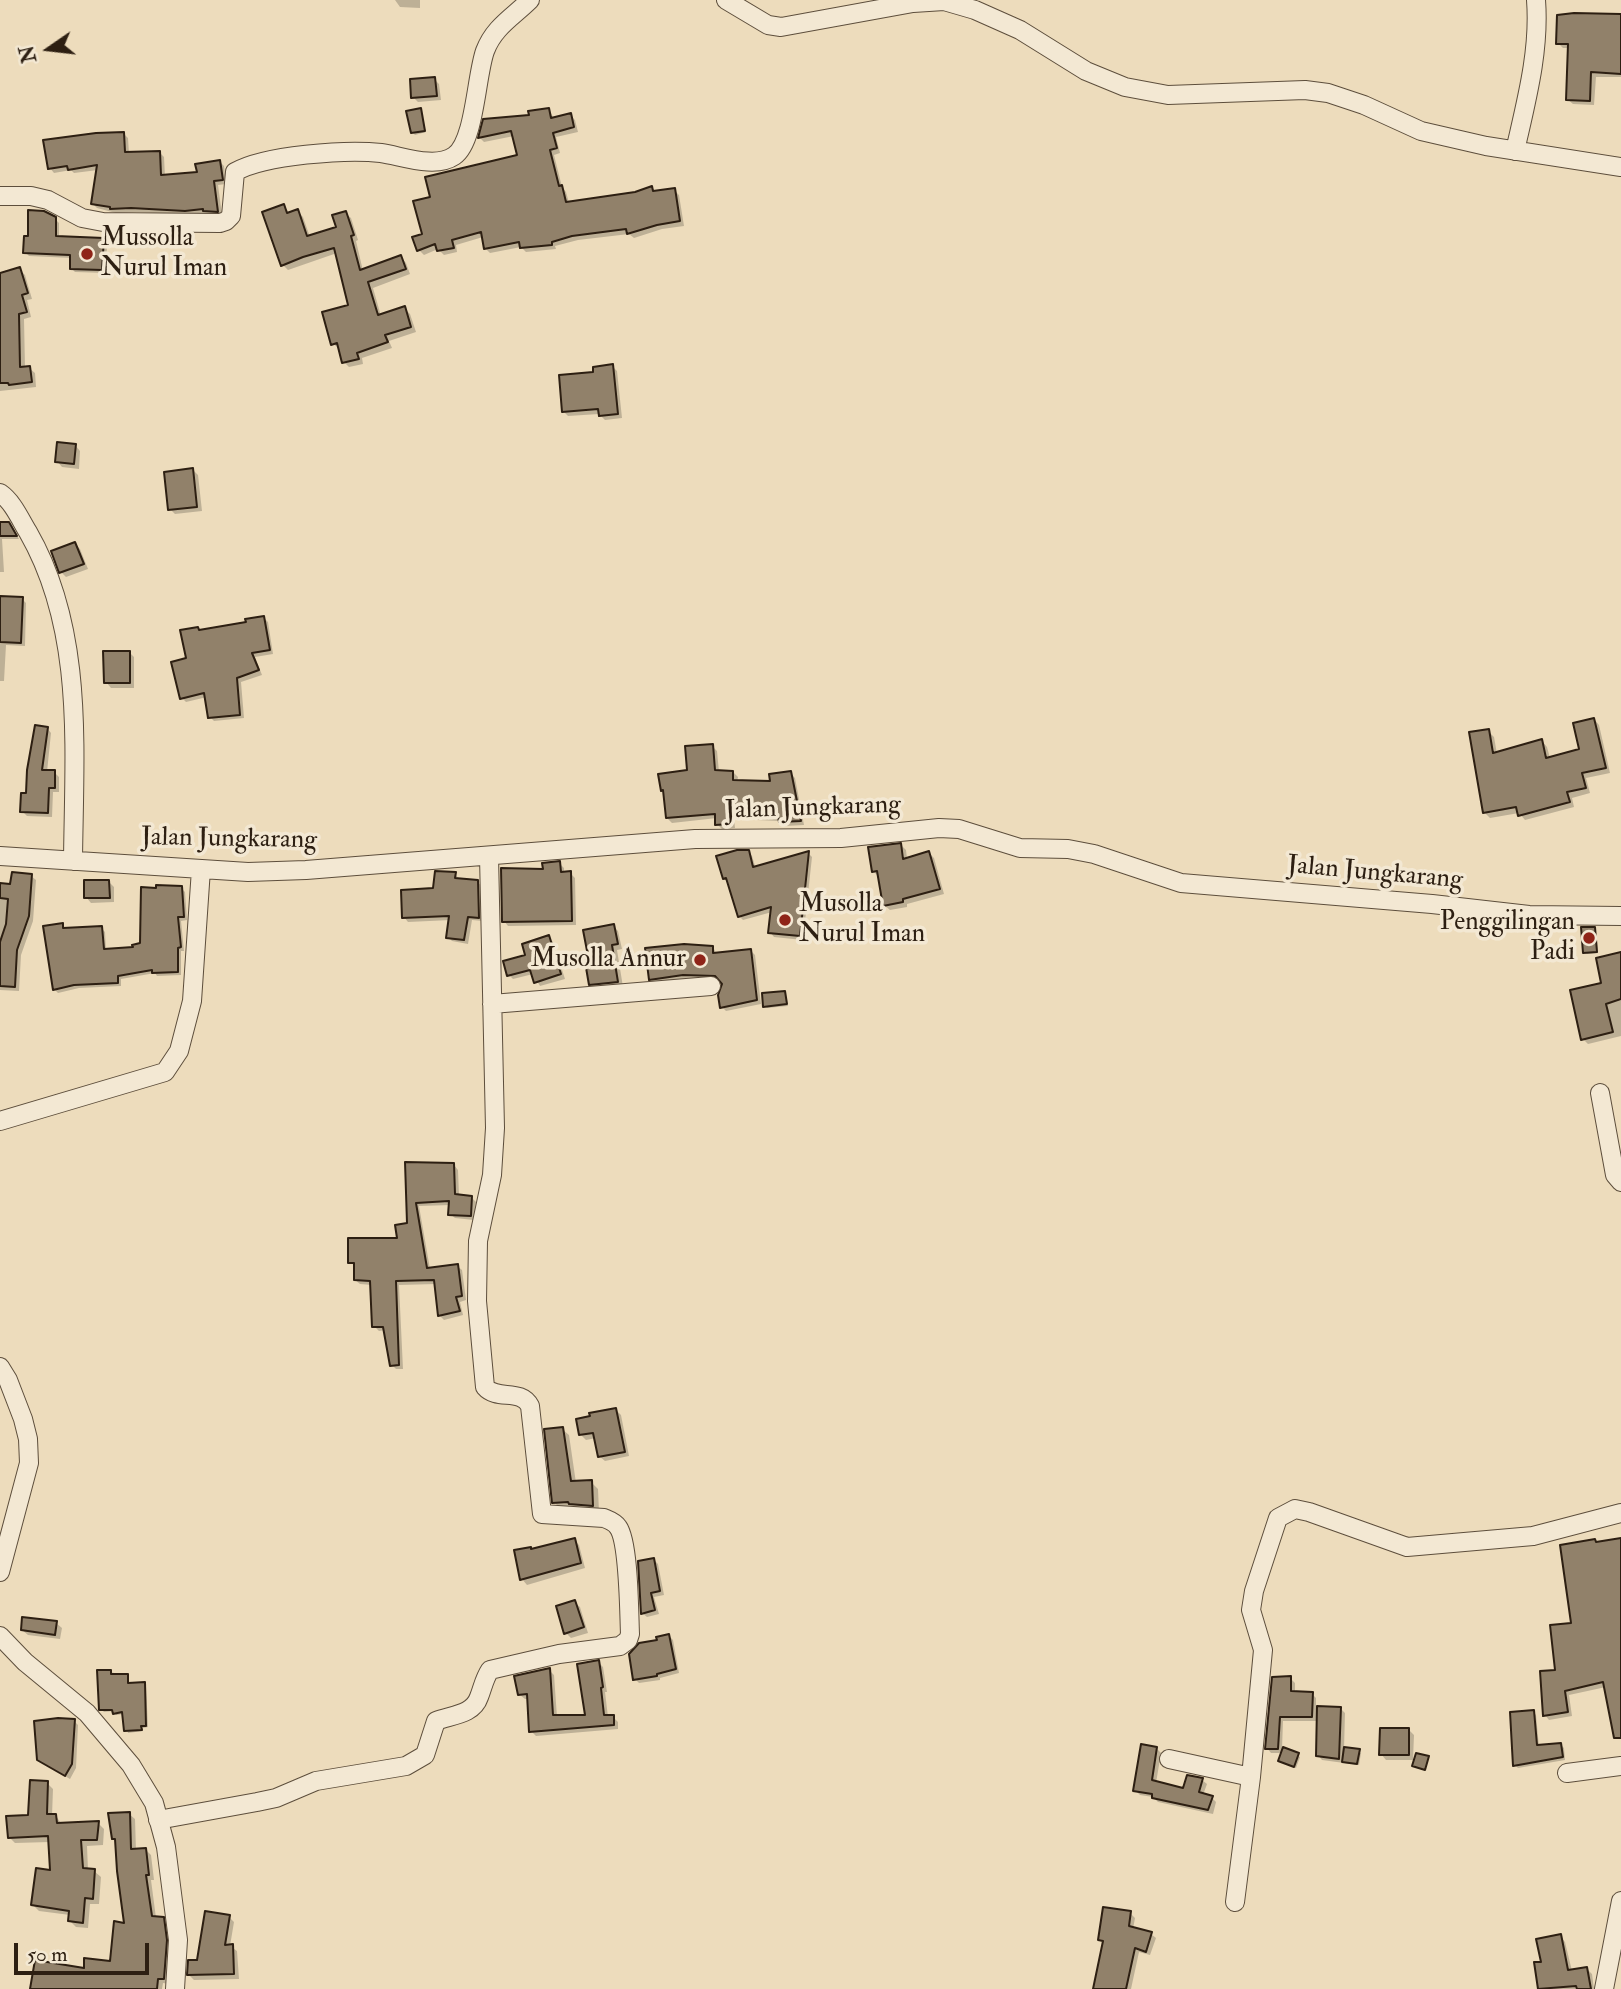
<!DOCTYPE html>
<html>
<head>
<meta charset="utf-8">
<style>
	body { margin:0 }
	#map { position:relative; width:1621px; height:1989px; overflow:hidden; background:#eddcbc; font-family:"IM FELL Double Pica",serif }
	canvas { display:block }
	.north { position:absolute; left:14px; top:14px; width:70px; height:70px; -webkit-text-stroke:5px #f3e8d3; paint-order:stroke; rotate:256deg; font-size:19px; font-weight:700; line-height:28px; text-align:center; color:#2d1f12 }
	.north::after { content:''; display:block; margin:auto; width:24px; height:32px; background:#2d1f12; clip-path:polygon(50% 0,100% 100%,50% 72%,0 100%) }
	.scale { position:absolute; left:14px; top:1943px; width:135px; height:32px; box-sizing:border-box; border:4px solid #2d1f12; border-top:0; padding-left:9px; font-size:21px; line-height:24px; white-space:nowrap; color:#2d1f12; -webkit-text-stroke:5px #f3e8d3; paint-order:stroke }
</style>
</head>
<body>
<div id="map">
<canvas width="1621" height="1989"></canvas>
<div class="north">N</div>
<div class="scale">50 m</div>
</div>
<script>
const ctx = document.querySelector('canvas').getContext('2d');
ctx.lineJoin = 'round';
function fill(path, color) { ctx.fillStyle = color; ctx.fill(path, 'evenodd'); }
function stroke(path, color, width, dash) { ctx.strokeStyle = color; ctx.lineWidth = width; ctx.lineCap = dash ? 'butt' : 'round'; ctx.setLineDash(dash || []); ctx.stroke(path); }
function drawText(font, color, halo, rows, align = 'center') {
  ctx.font = font + ' "IM FELL Double Pica",serif'; ctx.lineWidth = 7; ctx.setLineDash([]); ctx.textBaseline = 'middle'; ctx.strokeStyle = halo; ctx.fillStyle = color; for (const [text, x, y, turn = 0] of rows) {
    ctx.save(); ctx.translate(x, y); ctx.rotate((+turn || 0) * Math.PI / 180); ctx.textAlign = isNaN(turn) ? turn : align; if (halo) ctx.strokeText(text, 0, 0); ctx.fillText(text, 0, 0); ctx.restore();
  }
}
const shadow = new Path2D(`
	M395,0H420V8L400,7Z
	M1616,13H1621V77H1596L1594,105L1573,104L1567,99L1570,48H1563L1558,43L1615,16Z
	M434,79L439,84L441,100L418,102L413,97Z
	M549,109L554,119L570,115L575,120L578,132L556,137L560,153L554,155L562,187L566,192L569,203L636,193L651,188L656,193L674,190L679,195L684,226L662,229L634,238L629,234L578,240L555,246L556,249L526,252L521,247L490,253L485,248L483,237L456,245L457,252L444,255L438,249L424,255L419,250L432,198L519,156L514,136L484,142L480,138L485,121L531,117Z
	M420,110L426,132L415,135L413,133Z
	M123,133L128,138L129,154L160,153L164,157L165,177L199,174L220,162L224,166L226,184L218,185L222,215H209L207,213L190,215L136,212L116,213L97,208L92,203L98,170L74,173L71,170L54,173L50,168Z
	M284,206L290,214L297,211L303,217L310,237L339,229L345,213L351,218L358,240L356,241L363,271L401,257L406,263L410,274L373,288L381,316L404,308L410,314L416,332L389,341L392,348L362,358L363,364L349,367L344,362L340,349L333,344L350,306L337,253L288,270L283,265Z
	M55,219L59,223V238L103,240L107,244L106,273L75,272L72,269V258L29,256L25,252Z
	M19,269L25,275L32,299L27,300L31,317L24,319L25,368H29L35,373L36,387L0,391V275Z
	M612,366L617,371L622,418L605,420L599,414L568,416L564,412L595,374Z
	M75,445L80,451L79,469L62,467L57,461Z
	M193,470L198,475L202,511L175,514L170,509Z
	M0,524H9L19,539H2L4,572H0Z
	M75,544L80,549L88,569L66,577L61,572Z
	M0,598L22,599L26,603L25,646L6,645L4,681H0Z
	M263,617L268,622L273,654L255,657L262,675L241,682L244,718L214,721L210,717L207,697L186,702L182,698L188,660L200,632L248,623Z
	M129,652L134,657V688H111L106,682Z
	M1594,719L1599,725L1610,773L1586,778L1590,793L1572,798L1574,807L1525,820L1519,813L1490,818L1484,812L1488,731L1494,737L1497,754L1542,741L1547,747L1550,758L1581,750Z
	M47,728L51,733L47,772H54L59,777V792H53L52,817L27,816L22,811Z
	M712,746L717,751L719,772H733L738,777L737,782L772,783L790,773L795,778L804,825L785,826L780,821L734,819L735,828L722,829L717,824V818L672,823L667,818L665,792L663,790L689,771Z
	M901,845L906,850L907,859L929,853L934,858L944,894L907,904V907L890,910L884,905L878,876L873,871Z
	M748,852L752,856L756,869L808,853L812,857L803,940L774,937L770,932L772,912L743,920L739,916L729,882L724,878Z
	M559,863L564,868V873H570L575,878L576,925L508,926L504,921L545,871Z
	M455,874L459,879L477,882L482,886L483,921L472,920L468,944L452,941L448,937L451,920L408,922L404,917Z
	M31,876L36,880L33,921L21,955L19,991L0,990V885L12,886Z
	M109,882L114,887V902L91,903L86,897Z
	M181,888L185,892L187,920L181,921L184,951H181V975L157,976L155,973L121,979V986L79,988L58,993L54,989L62,925L66,929L101,928L105,932L106,951L135,949L142,945Z
	M613,926L618,931L622,949L617,950L623,987L596,989L590,984V957Z
	M1594,929L1596,931L1598,953L1587,954L1585,952Z
	M548,937L553,942L565,979L540,986L533,974L513,979L509,975Z
	M713,947L717,955L751,951L755,955L761,1004L726,1011L722,1007L724,984L720,979H688L655,983L650,979Z
	M1621,954V1036L1588,1044L1583,1039L1603,984Z
	M784,992L788,1006L767,1008L765,1006Z
	M407,1164L454,1165L458,1170L459,1196L471,1197L476,1202L474,1220L455,1218L450,1214L451,1205L419,1206L430,1269L457,1266L462,1270L466,1300L460,1302L463,1315L444,1320L440,1316L436,1284L399,1285L403,1369H396L392,1365L386,1330L379,1331L374,1326L372,1285L360,1284L355,1280V1266L350,1262L399,1240L408,1225Z
	M616,1410L621,1415L629,1456L605,1461L599,1456L596,1438L586,1440L581,1435Z
	M562,1429L569,1435L576,1483L591,1482L598,1489L599,1512L561,1509L554,1502Z
	M1621,1539V1731L1606,1687L1569,1695L1572,1716L1549,1720L1545,1715L1573,1624Z
	M574,1540L579,1545L585,1568L527,1585L522,1579L532,1550Z
	M654,1560L658,1564L664,1595L654,1597L659,1614L647,1617L642,1613Z
	M574,1602L580,1607L588,1633L571,1638L566,1633Z
	M56,1623L62,1628L60,1639L28,1635L22,1630Z
	M669,1636L673,1640L679,1673L660,1678V1680L639,1683L635,1679L659,1642Z
	M598,1662L603,1667L607,1692H605L608,1717H613L618,1722V1729L536,1736L531,1731L529,1699H525L520,1695L549,1670L554,1675L557,1717H588Z
	M110,1672L127,1676L129,1685L144,1684L146,1686L148,1727L143,1728V1731L128,1733L124,1714L116,1715L114,1711L104,1712L102,1710L98,1690Z
	M1290,1678L1295,1683V1693L1312,1694L1316,1698V1708H1340L1345,1713L1344,1749L1361,1753L1359,1765L1322,1760L1318,1755V1721H1283L1282,1749L1300,1757L1296,1768L1280,1761L1283,1753H1271L1267,1748Z
	M1533,1712L1536,1715L1539,1747L1561,1745L1564,1748L1565,1760L1518,1768L1515,1765Z
	M74,1721L78,1725L76,1768L70,1779L44,1764Z
	M1409,1730L1414,1735L1413,1760H1386L1381,1754Z
	M1157,1749L1161,1753L1156,1783L1184,1790L1202,1780L1207,1784L1203,1795L1212,1798L1216,1802L1213,1814L1158,1802L1153,1797L1140,1795L1135,1790Z
	M47,1783L53,1789L52,1816H56L62,1825L98,1823L104,1829L103,1845L87,1846L88,1870L94,1871L101,1877L99,1904H90L88,1928L76,1927L70,1921V1915L39,1911L33,1905L52,1872L50,1842L15,1843L9,1837L30,1817Z
	M129,1814L135,1819L136,1851L146,1850L151,1855L154,1880H151L156,1918H163L168,1924L171,1947L169,1984L163,1983L162,1989H32L112,1963L126,1925L117,1842L114,1838Z
	M1130,1913L1135,1918L1133,1929L1151,1934L1156,1938L1150,1955L1139,1952L1131,1989H1094L1104,1944L1100,1940Z
	M229,1917L234,1922L230,1946L237,1951L239,1979L194,1980L189,1975Z
	M1560,1936L1565,1942L1572,1971L1587,1969L1592,1974L1594,1989H1539L1536,1964L1543,1963Z`);
const building = new Path2D(`
	M1574,13L1621,14V74L1591,72L1590,101L1566,100L1568,44H1556L1557,15Z
	M435,77L437,96L411,98L410,79Z
	M421,108L425,131L411,133L406,111Z
	M549,108L551,118L571,113L574,127L553,133L557,148L550,150L559,186L562,185L566,202L635,192L652,186L653,191L675,188L680,221L657,225L627,234L626,229L572,236L552,242V245L520,248L519,242L484,249L481,232L452,240L454,248L437,251L435,244L417,251L412,237L422,234L413,201L430,197L425,177L517,155L511,131L478,138L483,119L529,115L528,111Z
	M124,132L125,152L160,151L161,175L197,172L195,164L220,160L223,180L214,181L218,212L203,211V209L185,211L131,208L110,209V207L91,204L97,165L68,170L67,166L48,169L43,140L96,133Z
	M284,204L287,213L298,209L307,236L336,227L332,215L346,211L354,235L351,236L360,270L401,255L406,269L368,282L378,315L405,306L411,327L385,335L388,342L357,353L359,359L342,363L337,343L331,345L322,312L348,305L334,248L303,257L281,266L262,212Z
	M28,210L44,211L56,217V236L104,238L102,270L70,269V255L23,253L24,236H28Z
	M20,267L28,293L22,295L27,312L19,314L20,367L30,366L32,382L9,385L8,383H0V273Z
	M613,364L618,414L599,416L598,409L562,412L559,375L593,372V367Z
	M57,442L76,444L74,464L55,462Z
	M193,468L197,507L168,510L164,472Z
	M0,522H9L17,536H0Z
	M75,542L84,564L59,573L51,551Z
	M0,596L23,597L21,643L0,642Z
	M264,616L270,650L252,653L259,670L237,678L240,715L208,718L204,693L180,699L171,662L186,658L180,630L198,627L199,630L246,622L245,619Z
	M103,651H130V683H104Z
	M1594,718L1606,768L1582,773L1586,788L1567,792L1570,802L1518,816L1516,807L1483,813L1469,732L1489,729L1493,753L1542,739L1546,758L1579,749L1573,723Z
	M35,725L48,727L42,770H55V788H49L48,813L20,812L21,793H26L27,770Z
	M713,744L715,770L733,771V780L770,781L769,774L791,771L801,821L779,822L778,816L730,815L731,824L715,825V814L666,818L663,790L661,791L658,774L687,770L685,746Z
	M901,843L903,859L929,851L940,889L903,899V902L883,906L877,871L872,872L868,847Z
	M737,850H749L753,867L809,851L800,936L768,933L771,907L738,917L726,878L723,879L716,856Z
	M560,861L561,872L571,871L572,921L502,922L501,868L543,869L542,863Z
	M435,871L456,872L455,878L478,880L479,918L468,917L464,940L446,938L449,916L402,918L401,890L433,888Z
	M12,872L32,874L29,916L17,950L15,987L0,986V942L6,924L8,899L0,898V883L10,884Z
	M84,880H109L110,898H84Z
	M156,885L182,886L184,917H178L181,947L178,948V972L152,973V970L118,976V983L74,985L53,990L43,926L63,923V928L102,926L104,949L133,947L132,945L140,943L141,887L156,888Z
	M614,924L618,944L612,945L618,982L589,985L584,956H588L583,930Z
	M1581,927H1595L1597,952L1583,953Z
	M549,935L561,974L534,983L530,970L507,976L503,961L525,955L522,944Z
	M684,944L713,946V953L751,949L757,1000L720,1008L718,995L722,984L715,976L683,975L649,980L645,948Z
	M1621,952V999L1606,1004L1613,1032L1581,1040L1570,990L1601,983L1596,958Z
	M785,991L787,1004L763,1007L762,993Z
	M405,1162L454,1163L455,1194L472,1196L471,1216L448,1215L449,1201L416,1203L427,1268L458,1264L462,1296L456,1297L460,1311L438,1316L434,1280L396,1281L399,1365L390,1366L383,1327H372L370,1281L354,1280V1263H348V1238H397L395,1225L407,1223Z
	M616,1408L625,1452L598,1457L593,1433L579,1435L576,1419L590,1416L589,1413Z
	M563,1427L571,1481L592,1480L593,1506L569,1504L568,1502L552,1503L544,1429Z
	M575,1538L581,1563L520,1580L514,1550L531,1547V1549Z
	M1621,1538V1738H1614L1603,1682L1565,1691L1568,1712L1543,1716L1540,1671L1555,1670L1550,1625L1571,1623L1560,1545L1595,1539L1596,1542Z
	M654,1558L660,1591L651,1593L655,1610L641,1614L638,1561Z
	M575,1600L584,1627L564,1634L556,1606Z
	M22,1617L57,1621L55,1635L21,1630Z
	M669,1634L676,1669L657,1674V1676L633,1680L629,1654L639,1643L657,1640L656,1637Z
	M599,1660L603,1687L601,1688L604,1715H614V1725L529,1732L527,1694L518,1695L514,1676L550,1668L553,1715H585L577,1664Z
	M97,1670H111V1674H128V1683L145,1682L146,1726H141L142,1730L124,1731L122,1712L113,1714L112,1710H99Z
	M1291,1676V1691L1313,1692L1312,1717H1280L1278,1749H1265L1272,1677Z
	M1317,1706L1341,1707L1339,1759L1316,1756Z
	M1534,1710L1537,1745L1561,1743L1563,1757L1513,1766L1510,1712Z
	M58,1718L75,1719L72,1764L65,1776L37,1760L34,1721Z
	M1380,1728H1409V1755H1379Z
	M1141,1744L1157,1747L1152,1780L1183,1788L1187,1775L1203,1778L1199,1792L1213,1796L1208,1810L1152,1798V1794L1133,1791Z
	M1283,1747L1299,1753L1294,1767L1278,1761Z
	M1344,1747L1360,1749L1357,1764L1342,1762Z
	M1416,1753L1429,1756L1425,1770L1412,1766Z
	M30,1780L48,1781L47,1814H56L57,1823L99,1821L97,1840H81L83,1868L95,1869L93,1899L85,1898L83,1923L68,1921L69,1911L31,1905L36,1868L50,1870L48,1836L8,1838L6,1816L28,1815Z
	M130,1812L131,1849L146,1848L149,1875H146L152,1916L164,1917L167,1940L164,1979H158L157,1989H30L35,1960L84,1968V1958L110,1961L114,1921L124,1923L117,1871L115,1839H112L108,1813Z
	M1103,1907L1131,1911L1129,1926L1152,1932L1146,1952L1135,1948L1126,1989H1093L1103,1941L1098,1940Z
	M205,1911L230,1915L225,1945L233,1944L234,1974L187,1975L188,1960H197Z
	M1561,1934L1568,1970L1587,1967L1591,1989H1577L1576,1986L1538,1989L1534,1962H1541L1536,1939Z`);
const minor = new Path2D(`
	M726,0L768,25L781,27L913,3L944,1L975,10L1020,30L1086,71L1125,87L1168,95L1305,90L1328,93L1364,105L1421,131L1486,146L1621,167
	M1515,151C1526,102 1540,51 1536,0
	M0,196H31L48,200L82,218L103,222L220,223L226,221L231,216L235,172C264,155 347,149 381,153C402,156 435,169 454,156C475,142 476,76 485,51C494,27 513,17 530,0
	M0,493C13,502 20,519 28,532C85,631 74,750 73,861
	M0,856L248,872L306,870L695,839L841,838L939,828L959,829L1020,848L1068,849L1094,854L1181,883L1432,904L1529,915L1621,916
	M492,1004L711,986
	M1600,1093L1615,1175L1621,1182
	M0,1121L165,1072L179,1051L192,1001L201,869
	M0,1367L8,1380L23,1419L28,1439L29,1463L0,1572
	M0,1636L25,1662L87,1713L131,1765L154,1803L166,1847L178,1940L175,1989
	M1169,1759L1251,1777
	M1567,1773L1621,1766
	M158,1820L257,1802L276,1798L316,1781L406,1766L425,1755L436,1721C451,1715 473,1715 479,1697C483,1687 484,1679 490,1670L559,1654L620,1646L628,1640L630,1634C629,1612 629,1542 618,1527C615,1522 609,1520 604,1518L542,1514L530,1406C521,1388 497,1401 485,1387L477,1301L478,1241L492,1175L495,1128L489,856
	M1235,1902L1251,1777L1263,1650L1251,1610L1254,1591L1278,1518L1295,1509L1309,1512L1407,1547L1533,1536L1621,1513
	M1604,1989L1621,1901`);
const markers = [
	[87,254,7,"#8f2418"],
	[785,920,7,"#8f2418"],
	[1589,938,7,"#8f2418"],
	[700,960,7,"#8f2418"]
];
const poiNames = [
	["Mussolla",101,239],
	["Nurul Iman",101,269],
	["Musolla",799,905],
	["Nurul Iman",799,935],
	["Penggilingan",1575,923,"right"],
	["Padi",1575,953,"right"],
	["Musolla Annur",686,960,"right"]
];
const streetNames = [
	["Jalan Jungkarang",813,809,-2],
	["Jalan Jungkarang",229,840,1],
	["Jalan Jungkarang",1375,874,5]
];
fill(shadow, '#0003');
fill(building, '#91816a');
stroke(building, '#2d1f12', 2);
stroke(minor, '#5d4e3c', 20);
stroke(minor, '#f3e8d3', 18);
for (const [x, y, r, color] of markers) { const dot = new Path2D(); dot.arc(x, y, r, 0, 2 * Math.PI); ctx.fillStyle = color; ctx.fill(dot); stroke(dot, '#f3e8d3', 2.5); }
drawText('26px', '#2d1f12', '#f3e8d3', poiNames, 'left');
drawText('26px', '#2d1f12', '#f3e8d3', streetNames);
</script>
</body>
</html>
